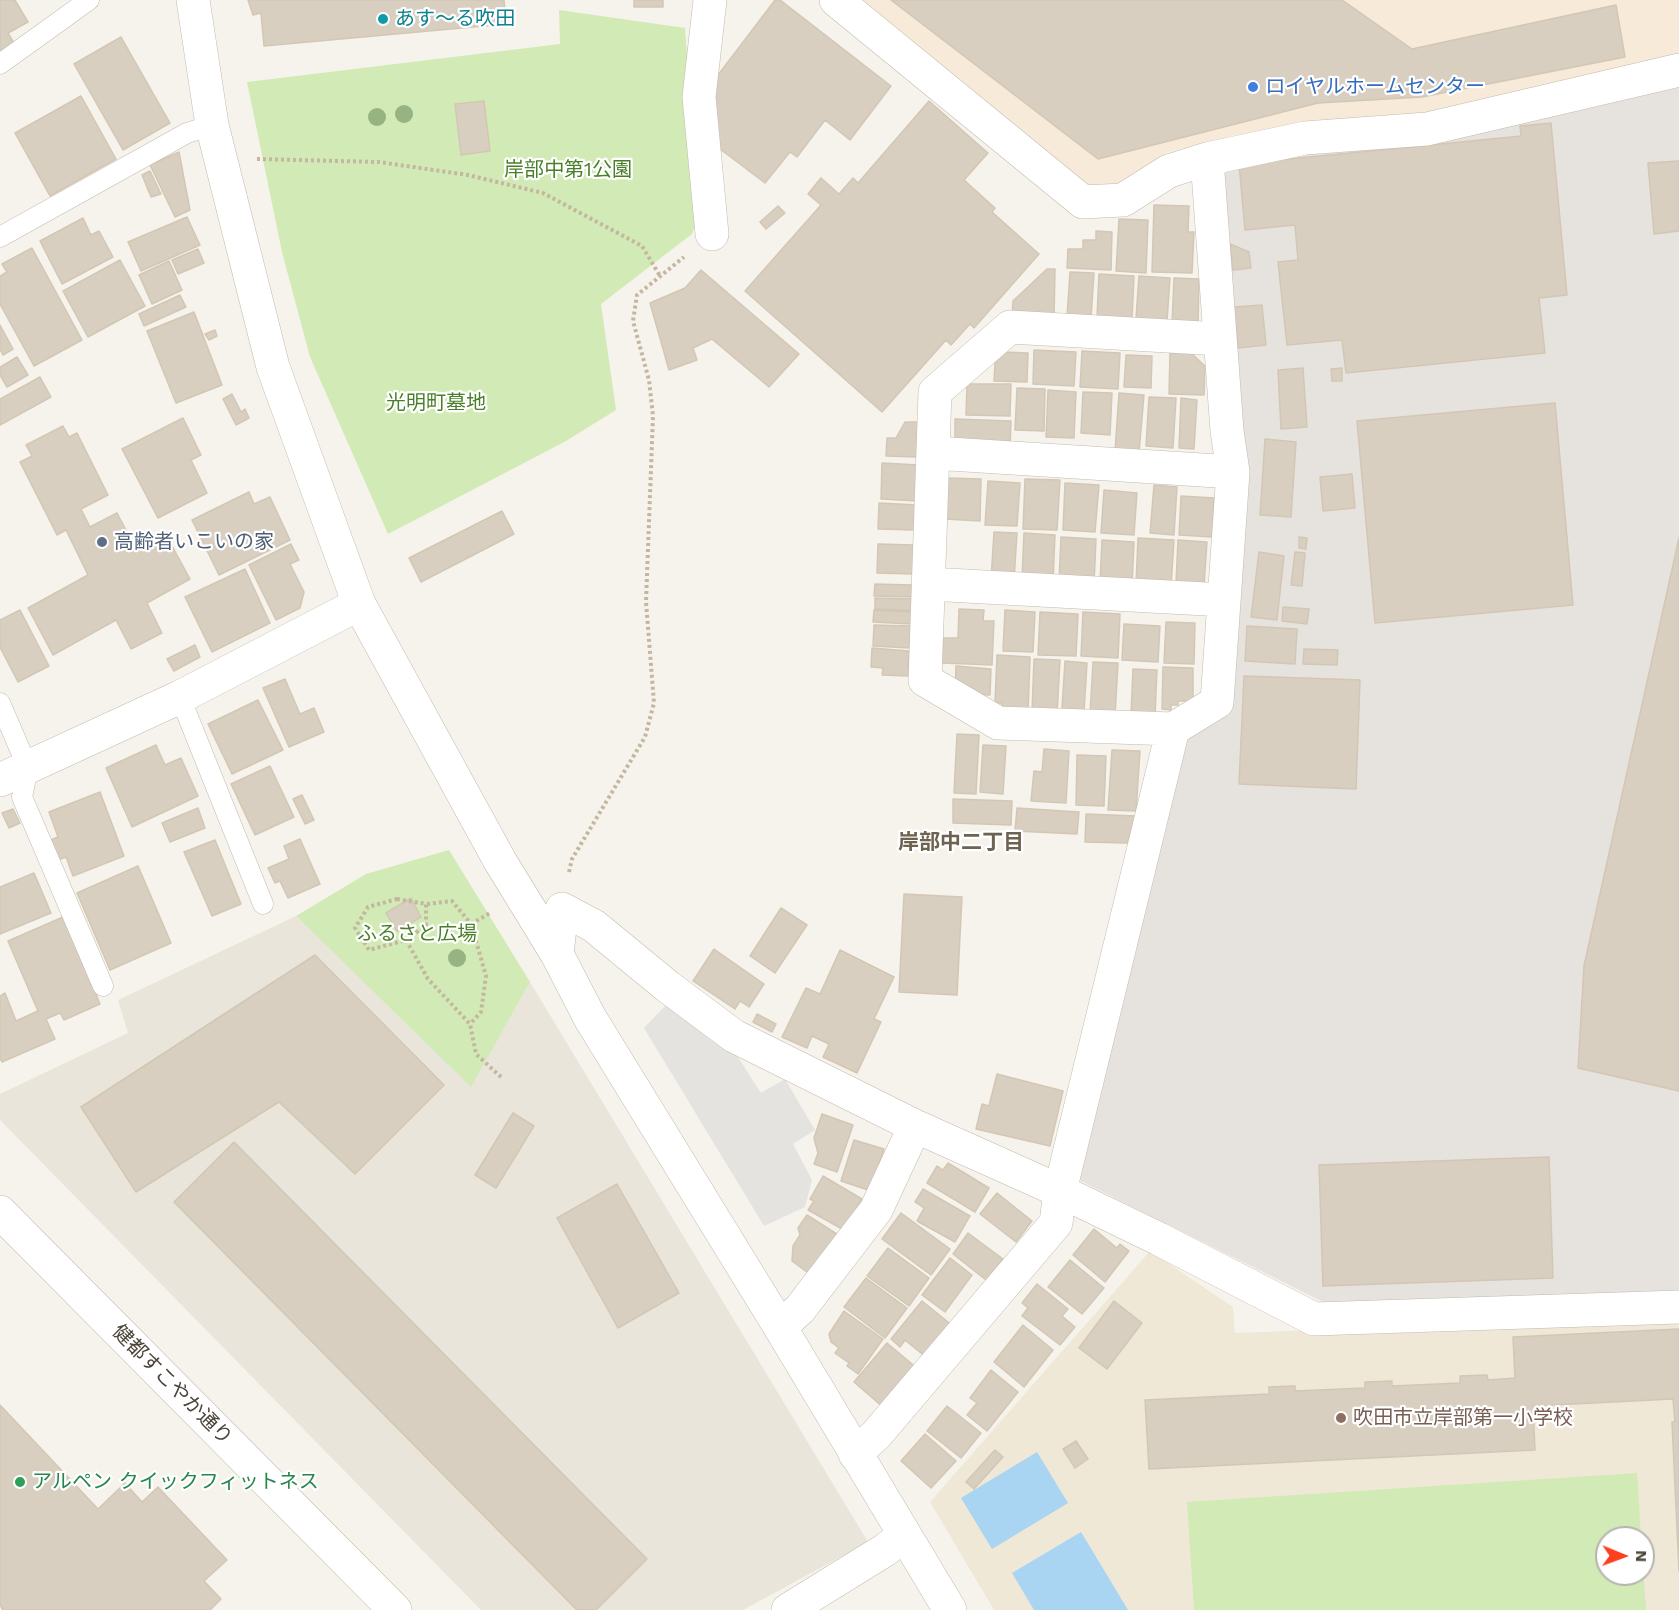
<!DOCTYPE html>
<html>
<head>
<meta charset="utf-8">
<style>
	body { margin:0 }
	#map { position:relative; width:1679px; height:1610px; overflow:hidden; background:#f6f3ec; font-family:"Work Sans",sans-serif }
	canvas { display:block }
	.north { position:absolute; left:1595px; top:1526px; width:60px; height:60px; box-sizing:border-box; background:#fff; border:2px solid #b7b4b0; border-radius:50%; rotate:91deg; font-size:16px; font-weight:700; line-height:24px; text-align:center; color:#4b4439 }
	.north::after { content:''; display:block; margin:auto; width:21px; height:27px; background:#fc3f1d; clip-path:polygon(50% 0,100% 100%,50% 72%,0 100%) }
</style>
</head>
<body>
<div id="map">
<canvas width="1679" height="1610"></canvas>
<div class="north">N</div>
</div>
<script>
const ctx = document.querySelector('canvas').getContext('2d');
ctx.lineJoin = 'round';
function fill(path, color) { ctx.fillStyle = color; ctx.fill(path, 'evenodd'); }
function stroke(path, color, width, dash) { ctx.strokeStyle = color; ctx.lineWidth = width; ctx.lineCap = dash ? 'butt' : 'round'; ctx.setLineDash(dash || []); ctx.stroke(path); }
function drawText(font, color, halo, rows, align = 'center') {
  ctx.font = font + ' "Work Sans","Noto Sans JP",sans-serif'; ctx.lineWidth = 4.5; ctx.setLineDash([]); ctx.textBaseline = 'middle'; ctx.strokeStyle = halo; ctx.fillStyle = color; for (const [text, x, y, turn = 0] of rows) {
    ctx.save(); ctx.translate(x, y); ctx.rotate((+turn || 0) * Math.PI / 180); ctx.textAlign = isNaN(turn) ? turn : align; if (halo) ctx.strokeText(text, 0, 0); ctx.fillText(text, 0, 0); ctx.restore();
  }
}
const residential = new Path2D(`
	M296,916L471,1086L530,982L868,1542L743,1610H481L0,1120V1094L128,1033L118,1000Z`);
const commercial = new Path2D(`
	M848,0H1679V57L1415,117L1303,125L1235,135L1168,152L1115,187H1085Z`);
const industrial = new Path2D(`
	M1679,86V1296L1337,1309L1077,1179L1184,737L1230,710L1220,183L1233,160Z`);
const education = new Path2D(`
	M1150,1251L1233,1307L1235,1333L1679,1317V1610H994L930,1502ZM1607,1538H1643V1574H1607Z`);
const green = new Path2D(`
	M559,10L685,28L699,215L692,234L601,304L616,410L566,441L388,534L310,357L282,252L247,82L560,44Z
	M449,850L530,982L471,1087L296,916L366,874Z
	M1637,1473L1641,1538H1607V1574H1643V1565L1646,1610H1194L1187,1502Z`);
const parking = new Path2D(`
	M666,1005L736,1054L761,1093L785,1079L815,1130L793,1144L812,1180L805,1207L764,1226L644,1028Z`);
const water = new Path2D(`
	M1037,1452L1068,1503L992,1549L961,1498Z
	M1081,1532L1128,1610H1034L1012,1573Z`);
const building = new Path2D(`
	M0,0H15L28,22L8,33L15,45L0,54Z
	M248,0H504L506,24L264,46L261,13L253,15Z
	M634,0H663V7H634Z
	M775,0H780L891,86L850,140L825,120L797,157L790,152L765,183L720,149L712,83Z
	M891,0H1342L1412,49L1616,5L1625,57L1422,97L1318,103L1098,159Z
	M121,37L170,123L123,150L74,64Z
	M81,96L116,159L50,196L15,133Z
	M484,101L490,151L461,155L455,104Z
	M929,101L988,153L964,180L995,208L992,212L1039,254L974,328L970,324L951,345L946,340L882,412L745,291L821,205L808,194L821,178L839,194L853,178L858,183Z
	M1551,123L1567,295L1539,298L1545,353L1346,373L1342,340L1287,345L1278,262L1298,260L1295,225L1245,230L1239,164L1521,136L1520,126Z
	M179,152L190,210L175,217L150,165Z
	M1679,161V231L1654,234L1648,163Z
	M150,171L161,194L151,197L142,175Z
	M1154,205L1189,206L1188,232H1194L1192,273L1152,272Z
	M778,206L785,213L766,229L760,222Z
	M187,217L200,245L141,271L128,242Z
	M83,218L91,235L99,231L113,257L62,284L40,241Z
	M1119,219L1148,220L1146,273L1116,271Z
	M1096,231L1112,232L1111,270L1067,268L1068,249H1083V240H1096Z
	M1230,244L1249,252L1251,268L1233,270Z
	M32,248L82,340L34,366L0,304V276L7,272L2,264Z
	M198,249L204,263L178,274L172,260Z
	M120,260L145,306L88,337L63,291Z
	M169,261L182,290L152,304L139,275Z
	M1047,269H1055L1054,318L1012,317L1013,301Z
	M701,270L799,354L769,387L712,339L693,348L697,360L669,370L650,303L685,288Z
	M1070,272L1094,273L1091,318L1067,317Z
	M1099,274L1134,276L1132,318L1097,317Z
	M1139,276L1170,278L1167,321L1136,318Z
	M1174,278L1199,279L1198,325L1172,324Z
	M180,295L186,307L144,326L139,314Z
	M1262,305L1266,345L1238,348L1234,307Z
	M194,312L222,385L176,403L147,331Z
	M0,325L13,349L3,355L0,349Z
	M215,330L217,336L209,340L205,334Z
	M1034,350L1076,352L1074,386L1033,384Z
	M1082,351L1120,353L1118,389L1080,387Z
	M1004,352L1028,353L1027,382L994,381L995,363Z
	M1170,353H1191L1205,366L1204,395L1169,394Z
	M1126,355L1152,356L1151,388L1124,387Z
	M17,357L28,375L7,387L0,375V367Z
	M1303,368L1307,427L1281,429L1278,370Z
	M1342,368V381H1332L1331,369Z
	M40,377L51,397L0,425V399Z
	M967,384H1011L1010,416L966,415Z
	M1017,388L1045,389L1044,431L1015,430Z
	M1048,390L1076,392L1074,438L1046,437Z
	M1083,392L1112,393L1110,435L1081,433Z
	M1119,393L1144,395L1139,453L1115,451Z
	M232,394L241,412L245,409L249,418L236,425L223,399Z
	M1149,397L1176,398L1173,448L1146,446Z
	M1181,398L1197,400L1194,449L1179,448Z
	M1555,403L1573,605L1375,623L1357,421Z
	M183,418L201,455L191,460L207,493L158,518L122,449Z
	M955,419L1011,421L1010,449L955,442Z
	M905,422H918L917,457L886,456L887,438H896Z
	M63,426L69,437L77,433L108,495L81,509L90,527L117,513L136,549L165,533L190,579L147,603L162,633L131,649L116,620L53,655L28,608L88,575L66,530L57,535L20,462L32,456L26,445Z
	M1265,439L1296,442L1291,517L1260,515Z
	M882,463L919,465L918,501L881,499Z
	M1352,474L1355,508L1323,511L1320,477Z
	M947,478L981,479L980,521L945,519Z
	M1025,479L1060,480L1057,530L1023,529Z
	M988,481L1020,483L1017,526L985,525Z
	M1065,483L1099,485L1095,532L1063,530Z
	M1154,485L1177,487L1174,535L1150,533Z
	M1104,490L1137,493L1134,535L1101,533Z
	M249,492L254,504L270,497L290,540L219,575L192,520Z
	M1181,496L1214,498L1212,537L1179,535Z
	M879,503L917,505L915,530L878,529Z
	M502,511L514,534L421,582L409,558Z
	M994,532L1017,533L1014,580L991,579Z
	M1024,533L1055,535L1053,581L1022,579Z
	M1061,537L1096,539L1094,584L1059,582Z
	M1299,537L1307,538L1306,549L1299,548Z
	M1138,538L1174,540L1171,587L1136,584Z
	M1679,538V1091L1578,1068L1584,966Z
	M1102,540L1134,542L1132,585L1100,583Z
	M1178,540L1207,542L1204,585L1176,583Z
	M291,544L299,560L290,564L304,592L300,608L276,620L249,565Z
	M878,544L914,545L913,574L877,573Z
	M1259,552L1284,556L1277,620L1251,617Z
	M1295,552L1305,553L1302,586L1291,585Z
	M245,569L270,623L212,652L185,597Z
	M875,584L913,585V597L874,596Z
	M875,598L913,599L912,611L875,609Z
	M1283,607L1309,609L1307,624L1282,621Z
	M959,609L984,610L983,621H994L992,665L942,663L943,638H958Z
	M20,610L49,666L18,682L0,647V620Z
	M874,610L912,612L911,624L873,622Z
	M1005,610L1035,612L1033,652L1003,651Z
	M1040,612L1078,614L1076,656L1038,655Z
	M1083,612L1120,614L1118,658L1081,656Z
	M1166,622L1195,623L1194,664L1164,663Z
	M1124,624L1160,626L1158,662L1122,660Z
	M874,625L911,626L909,648L873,646Z
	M1247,626L1297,629L1295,664L1245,661Z
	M195,645L200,657L174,671L167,659Z
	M872,648L909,651L908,676L882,675L883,668L871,667Z
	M1304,649L1338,650L1337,665L1303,664Z
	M997,655L1030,657L1028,713L1002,712V703H995Z
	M1034,659L1060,660L1057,714L1032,713Z
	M1065,661L1087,663L1084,711L1062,709Z
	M1093,662L1118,663L1115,716L1090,715Z
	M956,666L991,669L990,695L955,693Z
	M1163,667L1193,668V701H1178V705H1171V710L1162,709Z
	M1133,669L1157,670L1155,716L1131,715Z
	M1244,676L1360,680L1356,789L1239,784Z
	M285,679L300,714L314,708L324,732L289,747L263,688Z
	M258,700L283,750L232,774L208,724Z
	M957,734L979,735L976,794L954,793Z
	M156,745L165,765L181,758L198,796L132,827L106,768Z
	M983,745L1006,746L1003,794L980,792Z
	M1044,749L1069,751L1066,803L1031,801L1034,771L1042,772Z
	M1112,750L1140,751L1136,811L1108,810Z
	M1077,755L1106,756L1104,806L1076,805Z
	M270,766L294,817L255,835L231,784Z
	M100,792L124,856L73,876L66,857L58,860L51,840L58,837L49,812Z
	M302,795L314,820L305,824L293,799Z
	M953,799L1012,801L1011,825L953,823Z
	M198,808L205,828L170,842L162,823Z
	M1017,808L1079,812L1077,834L1015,831Z
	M13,809L20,823L9,828L2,813Z
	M1086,814L1136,816L1127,843L1085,842Z
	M300,839L320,884L288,898L280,881L275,883L268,868L289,859L284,846Z
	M215,840L241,904L212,916L184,852Z
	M138,866L171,943L110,970L77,893Z
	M34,873L51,913L0,934V887Z
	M904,894L962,897L957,995L899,992Z
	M411,898L421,917L397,931L386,913Z
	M781,908L807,925L775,973L750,956Z
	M63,917L100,1004L64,1020L60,1013L46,1019L55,1039L2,1062L0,1058V996L5,993L16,1021L38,1011L8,941Z
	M714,949L764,984L749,1007L740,1001L735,1009L693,981Z
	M840,950L894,977L874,1019L881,1022L857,1073L823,1057L829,1044L812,1036L807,1048L782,1037L806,988L820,994Z
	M315,955L444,1085L355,1174L279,1102L136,1192L81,1107Z
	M757,1014L776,1024L772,1032L753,1022Z
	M997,1074L1063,1091L1050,1146L976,1129L982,1104L989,1106Z
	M513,1113L534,1126L496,1188L475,1175Z
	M822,1114L853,1125L837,1172L814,1164L818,1153L814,1138Z
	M854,1140L884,1149L871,1191L841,1181Z
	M234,1142L647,1559L596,1610H577L174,1202Z
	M1549,1157L1553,1278L1323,1286L1319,1165Z
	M948,1163L989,1188L975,1212L927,1183L937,1166L943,1170Z
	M823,1176L862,1199L844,1230L808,1210L814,1201L810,1199Z
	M617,1184L679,1293L618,1328L557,1218Z
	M923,1189L970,1216L955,1242L917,1221L924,1208L915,1202Z
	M997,1193L1032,1221L1016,1242L980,1214Z
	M901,1213L950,1249L931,1275L882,1239Z
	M807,1215L843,1238L815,1278L792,1261L793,1246L800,1235L798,1228Z
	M1094,1229L1117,1248L1120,1244L1129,1251L1105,1282L1073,1255Z
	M968,1233L1003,1259L986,1280L953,1254Z
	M888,1248L929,1278L909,1306L867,1276Z
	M950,1258L972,1275L945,1312L922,1295Z
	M1070,1260L1104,1288L1082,1314L1048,1287Z
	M866,1278L907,1308L885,1338L844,1307Z
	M1037,1284L1068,1309L1062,1316L1075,1327L1060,1345L1022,1316L1028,1308L1022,1303Z
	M922,1301L953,1326L927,1358L905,1340L900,1347L891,1339Z
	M1114,1301L1142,1323L1107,1369L1079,1348Z
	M844,1311L883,1339L858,1374L847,1366L849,1363L835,1353L839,1348L831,1342L829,1334Z
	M1023,1325L1053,1350L1024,1387L994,1362Z
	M1679,1329V1571L1672,1422H1675L1673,1399L1533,1406L1535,1450L1149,1469L1145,1400L1269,1394V1387L1295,1386V1391L1365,1388V1382L1392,1381V1386L1460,1383V1376L1487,1375L1488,1380L1515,1378L1513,1337Z
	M887,1343L918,1369L884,1408L854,1382Z
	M991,1370L1018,1392L987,1431L967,1415L977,1403L970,1398Z
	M0,1405L98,1509L125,1483L142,1502L158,1487L227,1560L204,1581L221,1599L210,1610H3L0,1605Z
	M947,1406L981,1433L961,1458L927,1431Z
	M925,1434L956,1461L931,1488L901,1461Z
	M1076,1441L1088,1459L1075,1468L1063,1449Z
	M995,1450L1003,1457L974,1489L966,1482Z`);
const path = new Path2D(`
	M257,159L379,162L468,175L543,193L642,246L660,276
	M569,872L572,859L645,737L654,703L646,602L653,416L649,380L633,321L637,295L684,257
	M397,899L426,904V925L406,940L369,950L355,928L368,907Z
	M427,904L452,901L471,924L486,976L481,1012L470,1024
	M471,924L490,913
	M406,940L428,979L470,1024L476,1054L501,1077`);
const service = new Path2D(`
	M0,64L89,0
	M0,237L187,133L212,125
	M180,697L263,904
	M0,703L28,768L22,797L103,986`);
const minor = new Path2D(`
	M710,0L699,97L712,234
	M836,0L1083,202L1123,200L1169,171L1207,159L1305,138L1427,129L1679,70
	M934,453L1233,472
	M929,584L1224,600
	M1173,729L998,723L925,680L935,392L1010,327L1220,339
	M0,780L180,697L359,604
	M557,954L562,909L594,926L667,986L734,1036L915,1126L1060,1191L1159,1239L1314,1319L1679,1307
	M780,1327L800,1309L876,1210L915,1126
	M855,1454L876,1435L1056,1223L1060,1191L1173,729L1217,702L1233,472L1227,431L1207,159
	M788,1610L885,1550L904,1535`);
const tertiary = new Path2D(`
	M193,0L212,125L273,367L359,604L500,861L557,954L590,1018L780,1327L950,1610
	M0,1212L395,1610`);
const trees = [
	[404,114],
	[377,117],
	[457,958]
];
const markers = [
	[383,19,6,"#0f9aa8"],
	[1253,87,6,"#3f7fe0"],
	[102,542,6,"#5c6f8a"],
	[1341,1418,6,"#8d6e63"],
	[20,1482,6,"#2e9e5b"]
];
const cultureNames = [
	["あす～る吹田",395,19]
];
const shopNames = [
	["ロイヤルホームセンター",1265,87]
];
const parkNames = [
	["岸部中第1公園",568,170],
	["光明町墓地",436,403],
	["ふるさと広場",417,934]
];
const serviceNames = [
	["高齢者いこいの家",114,542]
];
const streetNames = [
	["健都すこやか通り",172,1385,45]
];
const educationNames = [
	["吹田市立岸部第一小学校",1353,1418]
];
const leisureNames = [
	["アルペン クイックフィットネス",32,1482]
];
const neighbourhoodNames = [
	["岸部中二丁目",961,843]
];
fill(residential, '#eae5da');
fill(commercial, '#f7ead8');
fill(industrial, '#e6e2dd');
fill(education, '#efe8d6');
fill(green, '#d2eab5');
fill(parking, '#e5e3e0');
fill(water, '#a9d4f2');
fill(building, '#d8cfc1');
stroke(building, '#d3c7b4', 1.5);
stroke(service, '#c2bbae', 21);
stroke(minor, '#c2bbae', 34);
stroke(tertiary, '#c2bbae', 34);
stroke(path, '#c4b79f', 4, [3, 3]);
stroke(service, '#fff', 20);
stroke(minor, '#fff', 33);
stroke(tertiary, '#fff', 33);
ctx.fillStyle = '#97b381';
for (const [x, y] of trees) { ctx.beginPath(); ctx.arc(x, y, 9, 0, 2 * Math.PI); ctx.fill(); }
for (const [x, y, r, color] of markers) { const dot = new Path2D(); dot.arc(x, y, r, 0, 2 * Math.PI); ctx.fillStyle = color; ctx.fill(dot); stroke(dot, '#fff', 2); }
drawText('20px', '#0d838f', '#fff', cultureNames, 'left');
drawText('20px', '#366cbe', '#fff', shopNames, 'left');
drawText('20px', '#4a7f2a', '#fff', parkNames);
drawText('20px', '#4e5e75', '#fff', serviceNames, 'left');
drawText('20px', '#4b4439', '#fff', streetNames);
drawText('20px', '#785e54', '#fff', educationNames, 'left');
drawText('20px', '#27864d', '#fff', leisureNames, 'left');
drawText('bold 21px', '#6e6250', '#fff', neighbourhoodNames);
</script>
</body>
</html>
